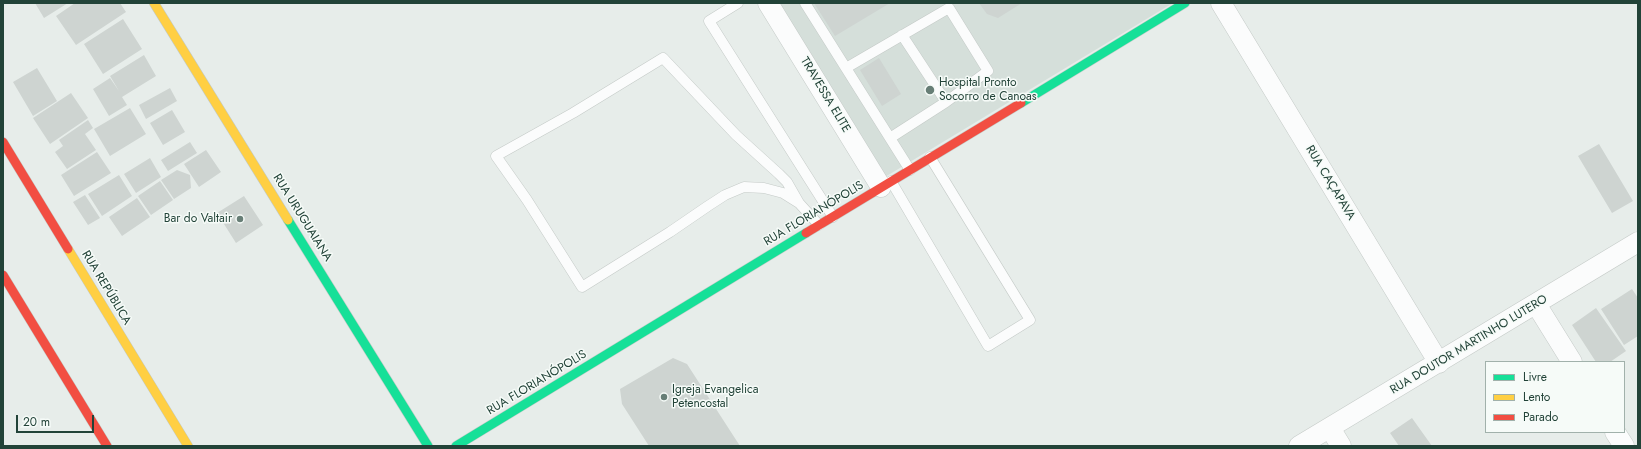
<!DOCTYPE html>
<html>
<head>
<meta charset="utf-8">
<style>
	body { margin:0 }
	#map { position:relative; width:1641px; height:449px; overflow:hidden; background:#e7edea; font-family:Jost,sans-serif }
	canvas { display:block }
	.frame { position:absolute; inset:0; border:4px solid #224338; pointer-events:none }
	.legend { position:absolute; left:1485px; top:361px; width:140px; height:72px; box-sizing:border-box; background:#f6fbf8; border:1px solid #a1b1ab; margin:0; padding:5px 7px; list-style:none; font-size:12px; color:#224338 }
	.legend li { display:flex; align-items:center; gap:8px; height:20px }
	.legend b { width:20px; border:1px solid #a1b1ab }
	.scale { position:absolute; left:16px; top:415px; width:78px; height:18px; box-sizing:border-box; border:2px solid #224338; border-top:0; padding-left:5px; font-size:12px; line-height:14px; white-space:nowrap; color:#224338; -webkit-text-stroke:3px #f6fbf8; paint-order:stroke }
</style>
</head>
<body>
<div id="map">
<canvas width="1641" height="449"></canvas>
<div class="frame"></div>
<ul class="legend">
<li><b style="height:5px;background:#16e098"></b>Livre</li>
<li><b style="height:5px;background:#ffcf43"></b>Lento</li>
<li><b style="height:5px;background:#f24e42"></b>Parado</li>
</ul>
<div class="scale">20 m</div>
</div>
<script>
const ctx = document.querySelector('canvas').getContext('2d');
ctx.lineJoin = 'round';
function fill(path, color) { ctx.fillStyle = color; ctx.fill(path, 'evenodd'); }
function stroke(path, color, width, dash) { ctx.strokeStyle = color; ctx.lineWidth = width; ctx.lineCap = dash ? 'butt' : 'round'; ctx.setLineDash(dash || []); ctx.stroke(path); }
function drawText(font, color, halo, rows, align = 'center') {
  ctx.font = font + ' Jost,sans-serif'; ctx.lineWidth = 3; ctx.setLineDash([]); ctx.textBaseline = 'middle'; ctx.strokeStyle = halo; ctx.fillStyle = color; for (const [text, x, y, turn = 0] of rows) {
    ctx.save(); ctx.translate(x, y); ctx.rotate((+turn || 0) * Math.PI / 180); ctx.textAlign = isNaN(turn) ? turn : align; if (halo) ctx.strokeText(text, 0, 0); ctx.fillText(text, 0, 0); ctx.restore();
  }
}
const built = new Path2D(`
	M779,3H1173L885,177Z`);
const building = new Path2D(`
	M35,3H68L44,18Z
	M75,3H120L126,12L76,45L56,16Z
	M814,3H890L835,36Z
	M979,3H1022L998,18L987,14Z
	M123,19L142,49L103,74L84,44Z
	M144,55L156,76L122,97L127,105L109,116L93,89L110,78L119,91L110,76Z
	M879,58L901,94L882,106L860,70Z
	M37,68L57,101L33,116L13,82Z
	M170,88L177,101L146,119L139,105Z
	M71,93L88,118L50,144L33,118Z
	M130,108L146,134L110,156L94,129Z
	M172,110L185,132L163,145L150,123Z
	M88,120L93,128L85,134L96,150L67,169L55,152L63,146L59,140Z
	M190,142L197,153L168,171L161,160Z
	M1599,144L1633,201L1612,213L1578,156Z
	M206,150L221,172L199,187L184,164Z
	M97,152L111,173L74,196L61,175Z
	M150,158L161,177L136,193L124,174Z
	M177,170L190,175L191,188L174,199L161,180Z
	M119,175L132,196L102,216L88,194Z
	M160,181L173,200L151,215L138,196Z
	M85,195L100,218L88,225L73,202Z
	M244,196L263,225L236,243L217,213Z
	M137,198L150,217L122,236L109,217Z
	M1632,289L1638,298V336L1624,345L1601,309Z
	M1596,308L1626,351L1610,362H1596L1572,325Z
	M673,358L687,364L740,446H649L622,404L620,389Z
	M1412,418L1432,446H1399L1390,433Z`);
const lane = new Path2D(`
	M738,3L709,21L833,217
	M805,3L910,170
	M902,35L946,102
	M846,68L949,8L988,71L946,102L890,138
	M891,181L988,346L1030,320L930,157
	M799,203L787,182L779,174L736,135L663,58L573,113L496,156L527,200L582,287L670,232L708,206L725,195L744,187L764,188L783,193L799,203L819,225`);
const street = new Path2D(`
	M768,3L881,187
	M1221,3L1439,363
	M1536,304L1572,362
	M1330,428L1341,446
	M1615,432L1624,446
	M1299,446L1638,242`);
const fast = new Path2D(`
	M1021,103L1185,3
	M288,220L428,446
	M456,446L806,233`);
const slow = new Path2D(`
	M154,3L288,220
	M68,249L188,446`);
const jam = new Path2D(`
	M3,142L68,249
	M806,233L1021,103
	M3,275L107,446`);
const markers = [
	[930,90,5,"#677e76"],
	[240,219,4,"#677e76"],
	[664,397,4,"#677e76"]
];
const poiNames = [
	["Hospital Pronto",939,83],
	["Socorro de Canoas",939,97],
	["Bar do Valtair",232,219,"right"],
	["Igreja Evangelica",672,390],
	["Petencostal",672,404]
];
const streetNames = [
	["TRAVESSA ELITE",825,95,59],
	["RUA CAÇAPAVA",1330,183,59],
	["RUA FLORIANÓPOLIS",814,214,-31],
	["RUA URUGUAIANA",302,218,58],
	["RUA REPÚBLICA",106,288,59],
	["RUA DOUTOR MARTINHO LUTERO",1469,345,-31],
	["RUA FLORIANÓPOLIS",537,383,-31]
];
fill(built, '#d5dfda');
fill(building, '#ced4d1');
stroke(lane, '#c4cac7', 11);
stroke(street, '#c4cac7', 21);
stroke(fast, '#c2cbc7', 10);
stroke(slow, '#c2cbc7', 10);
stroke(jam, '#c2cbc7', 10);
stroke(lane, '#fbfcfc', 10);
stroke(street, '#fbfcfc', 20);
stroke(fast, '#16e098', 9);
stroke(slow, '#ffcf43', 9);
stroke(jam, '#f24e42', 9);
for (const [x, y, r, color] of markers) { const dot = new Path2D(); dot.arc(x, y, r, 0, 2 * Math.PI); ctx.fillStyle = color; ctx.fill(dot); stroke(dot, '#f6fbf8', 1.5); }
drawText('12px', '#224338', '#f6fbf8', poiNames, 'left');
drawText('12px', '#224338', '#f6fbf8', streetNames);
</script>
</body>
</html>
